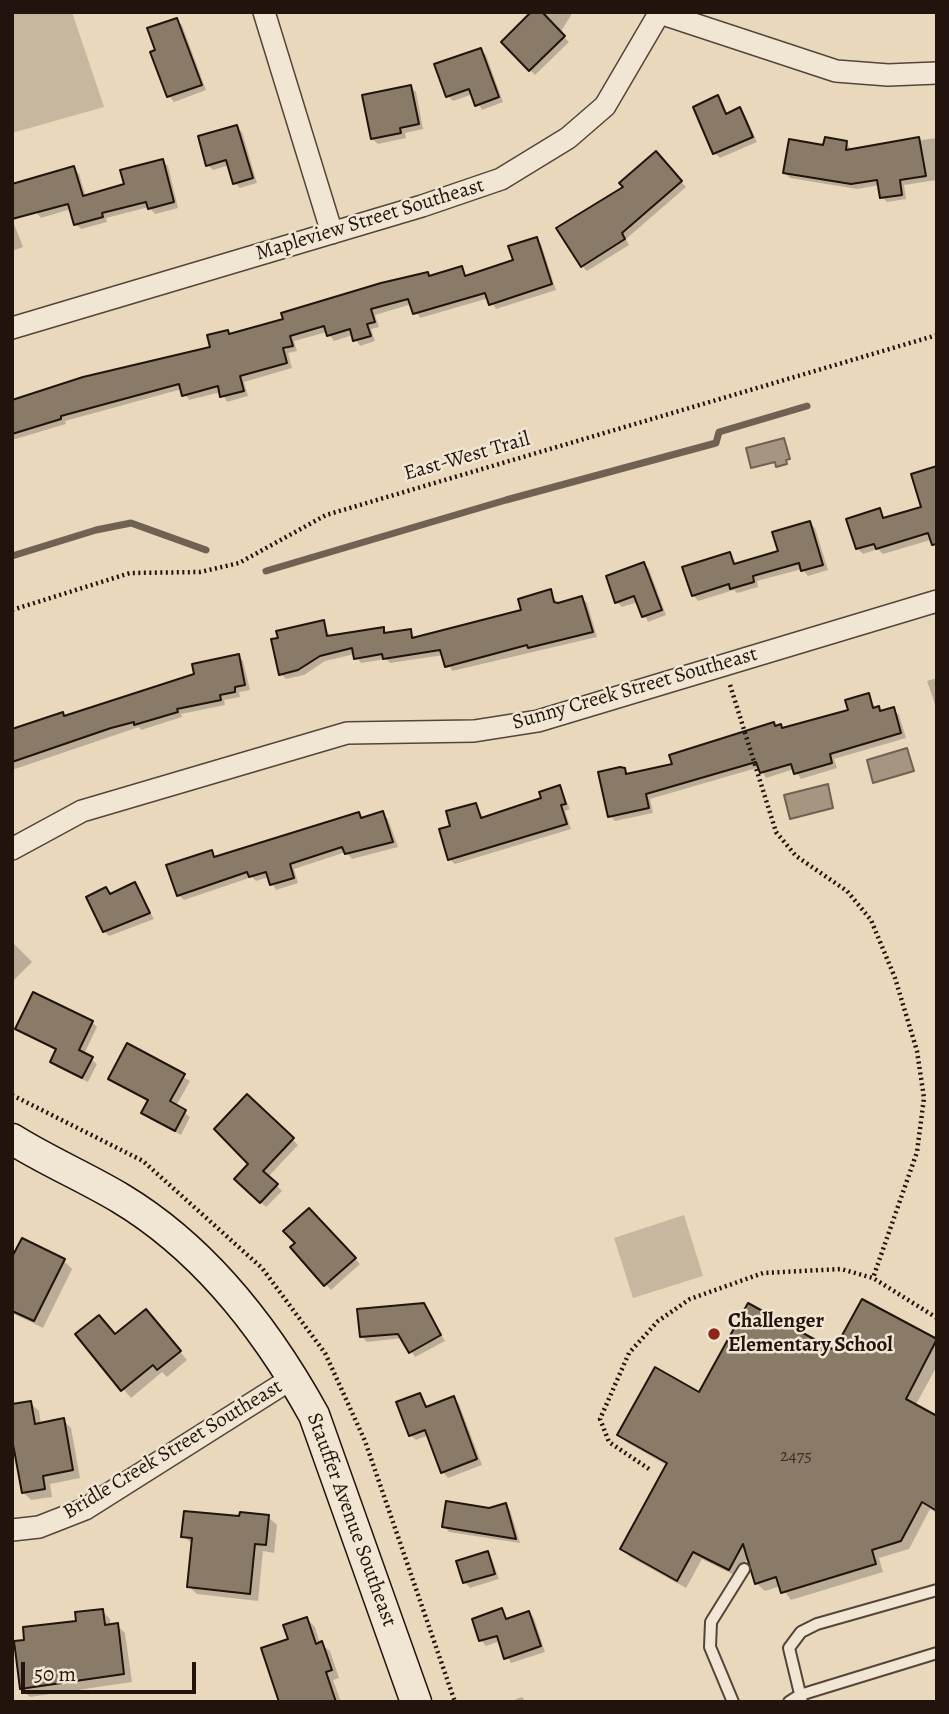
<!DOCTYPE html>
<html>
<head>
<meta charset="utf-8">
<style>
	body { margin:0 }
	#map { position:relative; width:949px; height:1714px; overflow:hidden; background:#ead8bd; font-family:Alegreya,serif }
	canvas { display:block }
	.frame { position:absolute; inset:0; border:14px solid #22140c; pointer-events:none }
	.scale { position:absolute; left:21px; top:1662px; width:175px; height:32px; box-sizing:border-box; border:4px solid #22140c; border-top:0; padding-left:9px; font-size:21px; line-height:24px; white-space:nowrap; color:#22140c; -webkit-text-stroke:5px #f1e6d4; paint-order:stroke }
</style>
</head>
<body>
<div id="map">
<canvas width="949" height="1714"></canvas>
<div class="frame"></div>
<div class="scale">50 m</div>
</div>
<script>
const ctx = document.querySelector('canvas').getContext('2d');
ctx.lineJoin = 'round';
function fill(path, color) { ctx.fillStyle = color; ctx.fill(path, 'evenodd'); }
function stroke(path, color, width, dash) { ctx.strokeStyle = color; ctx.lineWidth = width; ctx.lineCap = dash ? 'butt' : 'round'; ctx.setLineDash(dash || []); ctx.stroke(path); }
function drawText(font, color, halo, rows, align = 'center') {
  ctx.font = font + ' Alegreya,serif'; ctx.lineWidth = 5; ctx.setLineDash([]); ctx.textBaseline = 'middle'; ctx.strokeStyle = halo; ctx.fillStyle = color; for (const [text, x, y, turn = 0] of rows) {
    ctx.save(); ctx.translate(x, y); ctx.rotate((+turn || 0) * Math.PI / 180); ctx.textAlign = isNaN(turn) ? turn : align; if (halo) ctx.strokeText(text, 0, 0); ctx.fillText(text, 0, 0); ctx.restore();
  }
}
const green = new Path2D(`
	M12,12H72L104,107L12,133Z
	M684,1215L703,1276L633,1298L614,1238Z`);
const water = new Path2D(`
	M784,438L790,459L786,460L787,464L776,467L775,462L751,468L746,448Z
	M907,748L914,771L873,783L867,760Z
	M828,784L833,808L790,819L784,795Z`);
const shadow = new Path2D(`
	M534,12H573L560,33L569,42L535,75L503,42Z
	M176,20L182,25L206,90L174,102L169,96L153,53L158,51Z
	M481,50L486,55L503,102L482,110L473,94L453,101L448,96Z
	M410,87L416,92L423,129L405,133L406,138L378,144L372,139Z
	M718,97L728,115L740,109L745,115L757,142L720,158L715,153Z
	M237,127L242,132L257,183L240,188L235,183L230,165L213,170L208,165Z
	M937,138V180L904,185L906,199L887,202L882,197L880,185L857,189L790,178L785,173L825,147L846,142L851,150Z
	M661,159L686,187L626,239L629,245L587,271L582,266L625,187Z
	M162,161L168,166L178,208L155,214L149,207L106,218L107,222L81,229L76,224L71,209L41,218L36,212L74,168L79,174L86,197L126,185Z
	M12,219L23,247L12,251Z
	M536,239L541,244L556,290L496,309L489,298L420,318L412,304L375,315L379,327L371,329L375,341L360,346L353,335L334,341L327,332L294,341L297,351L288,353L292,368L244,382L248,396L227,402L221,392L189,400L182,389L65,421L66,424L12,440V400L212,349L227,332L231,335L285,320L427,274L431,277L461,268L468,277L515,262Z
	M923,508L937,538L883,554L878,549L863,554L857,548L879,510L886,519Z
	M810,523L815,528L828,570L808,576L802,569L757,581L758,587L737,593L734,590L698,601L693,595L729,554L737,565L780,552Z
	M644,564L649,569L666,615L648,622L638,602L622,607L617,602Z
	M550,591L558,605L582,598L587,603L597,637L452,671L444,655L390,663L386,659L361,663L355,654L325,661L304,675L286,679L281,674L323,622L331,638L383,629L388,634L410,631L416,639L523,611Z
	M238,656L243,661L250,690L239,692L240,697L224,700L225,705L181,714L182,717L141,730L139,727L12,770V731L196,675Z
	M937,678V710L927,681Z
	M868,695L876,709L882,712L893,709L899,715L906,738L834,759L837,768L801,779L794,769L766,778L760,767L650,799L653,813L615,821L610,816L624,770L630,775L674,765L773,724L783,729L850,711Z
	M560,787L570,809L565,811L571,829L455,864L449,859L453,828L476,804L484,819L543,799Z
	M383,813L388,819L398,847L352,859L346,852L294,869L298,883L276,890L269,877L256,881L252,877L184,900L178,895L211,852L217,858L358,814L364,819Z
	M134,884L154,919L109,936L104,931L106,889L112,895Z
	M12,942L32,962L12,982Z
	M92,1022L97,1027L84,1054L97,1064L88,1082L57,1067L52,1062L57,1051L17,1028Z
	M128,1046L190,1081L176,1106L190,1117L181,1135L149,1118L144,1112L149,1102L110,1078Z
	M247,1097L298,1145L268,1177L282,1191L266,1207L236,1179L251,1163Z
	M309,1210L360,1264L331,1290L292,1248L297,1243Z
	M22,1240L64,1261L72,1269L43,1328L12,1313V1261Z
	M862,1301L937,1341V1366L915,1406L937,1418V1513L930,1509L909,1549L879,1558L883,1572L791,1600L781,1586L765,1591L756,1583L748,1557L738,1577L702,1559L686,1588L630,1557L622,1549L668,1466L628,1443L619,1435L700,1394L834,1352Z
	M423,1305L445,1341L415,1357L403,1338L367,1342L361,1336Z
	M154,1320L187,1360L167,1377L162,1372L131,1398L77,1334L115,1336Z
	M420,1395L428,1408L454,1398L459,1404L482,1465L448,1478L443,1472L429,1435L416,1440L410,1435Z
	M30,1403L39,1411L41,1424L63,1420L71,1428L80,1478L50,1484L52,1497L31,1500L23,1492L16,1448L12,1449V1406Z
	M505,1505L510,1510L520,1543L449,1532L444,1526Z
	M268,1517L277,1525L274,1553L263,1551L258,1601L197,1594L188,1586L193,1544L183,1536L241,1518Z
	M487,1553L492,1559L499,1579L470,1588L465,1582L459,1562Z
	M502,1610L508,1620L529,1613L534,1618L545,1652L511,1663L500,1641L486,1646L481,1640Z
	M102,1611L110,1619L111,1626L117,1625L125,1633L132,1682L30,1697L21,1689L26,1641Z
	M307,1619L315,1627L320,1644L330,1651L339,1678L333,1680L341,1702H281L290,1641Z
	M522,1697L526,1702H509Z`);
const stream = new Path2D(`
	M12,556L96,530L131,523L206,550
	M266,571L506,500L716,443L719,432L807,406`);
const building = new Path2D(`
	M531,12H542L565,36L529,71L501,42Z
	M177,18L202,85L167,97L150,52L155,50L147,28Z
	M481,48L499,97L475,106L469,89L446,97L434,64Z
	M411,85L419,124L400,128L401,133L371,139L362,95Z
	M718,95L726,114L740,107L753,137L713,154L693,107Z
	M237,125L253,178L233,184L226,160L206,166L198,136Z
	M825,137L847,141L846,150L919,137L926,176L900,180L902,195L880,198L877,180L851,184L783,173L789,139L823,145Z
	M656,151L682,181L622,233L625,239L581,267L556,228L623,187L619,183Z
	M163,159L174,202L148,209L146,202L102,213L103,217L74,225L68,204L12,219V184L74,166L83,196L124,184L120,170Z
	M537,237L552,284L489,305L485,293L413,314L408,299L371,309L375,322L367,324L371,336L353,341L350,329L327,336L324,326L290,336L293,346L283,348L287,363L240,376L244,391L220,397L218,386L182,396L179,384L61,416V419L12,434V400L83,377L210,347L207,335L228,330L229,334L283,319L281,313L381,283L428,272L429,276L462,266L465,276L513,260L508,246Z
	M937,466V544L932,545L928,533L876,549L874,544L856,549L846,519L880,508L883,518L921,507L911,474Z
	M810,521L823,565L801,571L799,563L753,576L754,582L730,589L729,584L692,596L682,567L730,552L734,564L778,551L772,532Z
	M644,562L662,610L642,617L634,596L615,603L606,576Z
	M551,589L554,602L558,603L582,596L593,632L528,648L527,645L445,667L440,650L383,659L382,654L354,659L352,648L320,656L298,670L279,675L271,639L278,638L276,631L324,620L327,636L384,627V633L411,629L412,638L521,610L518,599Z
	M239,654L245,685L235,687V692L220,695L221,700L177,709L178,712L134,725V722L111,728L12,762V729L63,712L64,716L194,674L192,664Z
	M869,693L873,708L879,706L880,711L894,707L901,733L830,754L832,763L794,774L791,764L760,773L756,762L646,794L649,808L608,817L598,772L620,767L625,768L626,774L672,764L669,755L774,722L775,726L781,724L782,728L848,710L845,700Z
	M560,785L566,804L561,805L567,824L448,860L439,829L450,826L446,811L476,803L481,818L541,798L539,792Z
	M383,811L393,842L345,854L342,847L290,864L294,878L270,885L266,872L249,877L247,872L177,896L166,865L212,850L214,857L359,812L361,818Z
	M135,882L150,913L103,932L86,897L106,887L110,894Z
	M33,992L93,1021L79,1050L93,1057L82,1078L50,1062L56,1049L15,1029Z
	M127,1043L185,1074L170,1101L186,1110L175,1131L141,1113L148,1100L108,1079Z
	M247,1094L294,1138L263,1171L278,1184L260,1203L234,1179L248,1164L214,1129Z
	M309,1208L356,1258L324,1286L290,1247L295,1243L283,1231Z
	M22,1238L65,1259L34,1321L12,1311V1257Z
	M862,1299L937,1339L906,1399L937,1416V1511L922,1502L901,1541L872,1550L876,1564L781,1593L776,1577L755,1584L743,1544L729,1570L693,1552L677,1581L620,1549L667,1463L617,1435L655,1367L699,1392L748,1303L834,1350Z
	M424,1303L441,1335L409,1353L398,1334L360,1337L357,1309Z
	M146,1309L181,1351L157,1370L153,1365L121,1391L75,1334L99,1315L115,1334Z
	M420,1393L426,1407L454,1396L477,1459L441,1473L425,1430L409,1436L396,1402Z
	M31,1401L35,1424L64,1418L73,1470L43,1476L45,1489L22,1493L12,1439V1404Z
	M446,1501L489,1508L506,1503L516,1539L442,1527Z
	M184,1511L239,1516L240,1512L269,1515L266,1545L255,1544L250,1594L187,1587L192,1538L181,1537Z
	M488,1551L495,1574L463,1583L456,1561Z
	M502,1608L506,1619L529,1611L541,1646L504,1659L497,1636L479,1641L472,1619Z
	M103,1609L105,1625L118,1623L124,1674L20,1689L14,1641L24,1640L23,1627L76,1621L75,1612Z
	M307,1617L316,1644L322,1641L332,1670L326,1672L336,1702H279L261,1648L288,1639L283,1625Z`);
const path = new Path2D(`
	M12,610L130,573L200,572L239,563L326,515L937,335
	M730,685L776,832L796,856L847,891L871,920L895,978L917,1051L924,1098L917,1152L873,1278
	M12,1095L143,1161L262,1268L325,1353L365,1441L455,1702
	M649,1469L609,1442L600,1419L629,1353L658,1321L690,1299L763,1273L841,1269L873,1278L937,1318`);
const lane = new Path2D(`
	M733,1702L710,1647L711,1622L744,1569
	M789,1702L800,1695L937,1653
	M802,1702L789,1648L801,1632L817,1624L937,1590`);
const street = new Path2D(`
	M264,12L332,233
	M660,13L836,71L888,75L937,73
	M12,328L422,206L501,179L568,138L605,106L660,12
	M12,849L82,811L347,733L474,731L538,721L937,601
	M12,1530L39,1527L85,1509L294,1377`);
const secondary = new Path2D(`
	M12,1139C47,1161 85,1177 120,1198C205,1249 267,1330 314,1415L416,1702`);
const markers = [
	[714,1334,7,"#8f2418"]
];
const numberNames = [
	["2475",796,1457]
];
const streetNames = [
	["Mapleview Street Southeast",370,220,-17],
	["East-West Trail",467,457,-16],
	["Sunny Creek Street Southeast",635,689,-16],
	["Bridle Creek Street Southeast",173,1450,-31],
	["Stauffer Avenue Southeast",351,1520,70]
];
const poiNames = [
	["Challenger",728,1322],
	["Elementary School",728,1346]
];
fill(green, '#c8b79f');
fill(water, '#a69581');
stroke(water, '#716152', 2);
fill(shadow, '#0003');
stroke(stream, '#716152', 7);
fill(building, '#8a7a68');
stroke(building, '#22140c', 2);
stroke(lane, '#544538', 14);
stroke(street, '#544538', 24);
stroke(secondary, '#22140c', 33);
stroke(path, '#22140c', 4.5, [2, 3.5]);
stroke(lane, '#f1e6d4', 10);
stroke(street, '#f1e6d4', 21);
stroke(secondary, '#f1e6d4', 30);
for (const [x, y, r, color] of markers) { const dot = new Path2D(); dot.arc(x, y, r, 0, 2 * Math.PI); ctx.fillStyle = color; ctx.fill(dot); stroke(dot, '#f1e6d4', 2.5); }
drawText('18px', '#3c2e23', null, numberNames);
drawText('21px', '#22140c', '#f1e6d4', streetNames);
drawText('bold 21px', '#22140c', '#f1e6d4', poiNames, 'left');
</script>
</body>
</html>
